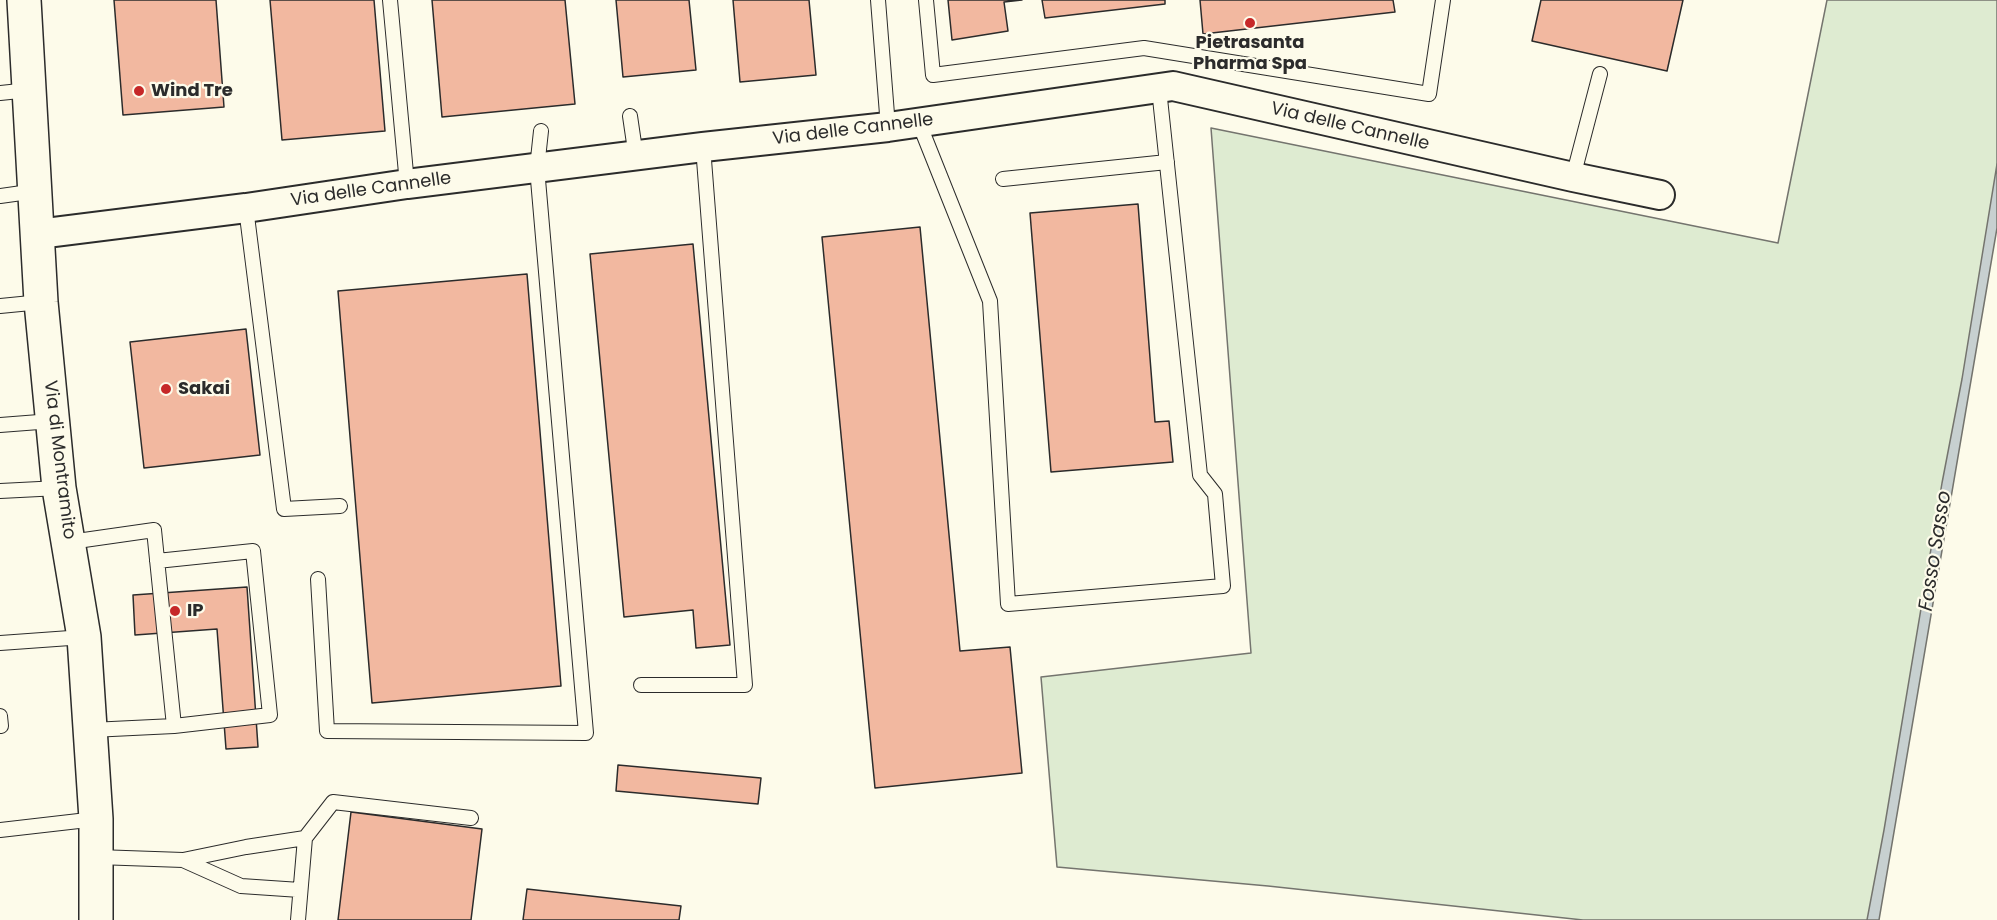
<!DOCTYPE html>
<html>
<head>
<meta charset="utf-8">
<style>
	body { margin:0 }
	canvas { display:block; background:#fdfbea }
</style>
</head>
<body>
<canvas width="1997" height="920"></canvas>
<script>
const ctx = document.querySelector('canvas').getContext('2d');
ctx.lineJoin = 'round';
function fill(path, color) { ctx.fillStyle = color; ctx.fill(path, 'evenodd'); }
function stroke(path, color, width, dash) { ctx.strokeStyle = color; ctx.lineWidth = width; ctx.lineCap = dash ? 'butt' : 'round'; ctx.setLineDash(dash || []); ctx.stroke(path); }
function drawText(font, color, halo, rows, align = 'center') {
  ctx.font = font + ' Poppins,sans-serif'; ctx.lineWidth = 4.5; ctx.setLineDash([]); ctx.textBaseline = 'middle'; ctx.strokeStyle = halo; ctx.fillStyle = color; for (const [text, x, y, turn = 0] of rows) {
    ctx.save(); ctx.translate(x, y); ctx.rotate((+turn || 0) * Math.PI / 180); ctx.textAlign = isNaN(turn) ? turn : align; if (halo) ctx.strokeText(text, 0, 0); ctx.fillText(text, 0, 0); ctx.restore();
  }
}
const green = new Path2D(`
	M1827,0H1997V174L1875,920H1583L1268,886L1057,867L1041,677L1251,653L1211,128L1778,243Z`);
const water = new Path2D(`
	M1997,164V228L1879,920H1867L1884,830L1942,483L1962,379Z`);
const building = new Path2D(`
	M114,0H216L224,107L123,115Z
	M270,0H374L385,131L282,140Z
	M432,0H565L575,104L442,117Z
	M616,0H689L696,70L623,77Z
	M733,0H809L816,75L740,82Z
	M948,0H1022L1004,2L1008,31L952,40Z
	M1042,0H1165V4L1045,18Z
	M1200,0H1393L1395,12L1203,34Z
	M1541,0H1683L1667,71L1532,41Z
	M1138,204L1155,422L1169,421L1173,462L1051,472L1030,213Z
	M920,227L960,651L1010,647L1022,773L875,788L822,237Z
	M693,244L730,645L696,648L693,610L624,617L590,254Z
	M527,274L561,686L372,703L338,291Z
	M246,329L260,455L144,468L130,342Z
	M247,587L258,747L226,749L217,629L135,635L133,595Z
	M618,765L761,778L758,804L616,791Z
	M351,812L482,829L471,920H338Z
	M527,889L681,906L679,920H523Z`);
const lane = new Path2D(`
	M390,0L407,184
	M878,0L888,127
	M926,0L933,75L1144,48L1429,94L1443,0
	M0,93L29,90
	M630,116L636,157
	M919,123L990,301L1008,604L1223,586L1215,494L1200,475L1159,89
	M1573,177L1600,74
	M1003,179L1167,162
	M0,196L36,191
	M246,208L284,509L340,506
	M0,306L41,302
	M0,425L52,421
	M0,491L59,488
	M70,542L154,530L174,726L91,730
	M157,561L253,551L270,715L174,726
	M318,579L327,731L586,733L537,168L541,131
	M0,643L84,637
	M641,685H745L703,147
	M0,716L1,726
	M0,830L96,819
	M97,857L183,860L241,886L300,890
	M183,860L246,847L305,838
	M298,920L305,838L333,802L471,818`);
const street = new Path2D(`
	M38,234L246,208L407,184L703,147L888,127L1173,86L1573,177L1660,195`);
const secondary = new Path2D(`
	M24,0L41,302L59,488L84,637L96,819V920`);
const markers = [
	[1250,23,6,"#c62828"],
	[139,91,6,"#c62828"],
	[166,389,6,"#c62828"],
	[175,611,6,"#c62828"]
];
const poiNames = [
	["Pietrasanta",1250,43,"center"],
	["Pharma Spa",1250,64,"center"],
	["Wind Tre",151,91],
	["Sakai",178,389],
	["IP",187,611]
];
const streetNames = [
	["Via delle Cannelle",1350,127,13],
	["Via delle Cannelle",853,130,-7],
	["Via delle Cannelle",371,190,-8],
	["Via di Montramito",59,460,83]
];
const waterNames = [
	["Fosso Sasso",1936,551,-81]
];
fill(green, '#deebd1');
stroke(green, '#74746e', 1.5);
fill(water, '#c7d0d0');
stroke(water, '#74746e', 1.5);
fill(building, '#f2b8a0');
stroke(building, '#2b2b2b', 1.5);
stroke(lane, '#2b2b2b', 16);
stroke(street, '#2b2b2b', 32);
stroke(secondary, '#2b2b2b', 36);
stroke(lane, '#fdfbea', 14);
stroke(street, '#fdfbea', 28);
stroke(secondary, '#fdfbea', 33);
for (const [x, y, r, color] of markers) { const dot = new Path2D(); dot.arc(x, y, r, 0, 2 * Math.PI); ctx.fillStyle = color; ctx.fill(dot); stroke(dot, '#fdfbea', 2); }
drawText('bold 18px', '#2b2b2b', '#fdfbea', poiNames, 'left');
drawText('18px', '#2b2b2b', '#fdfbea', streetNames);
drawText('italic 20px', '#2b2b2b', '#fdfbea', waterNames);
</script>
</body>
</html>
